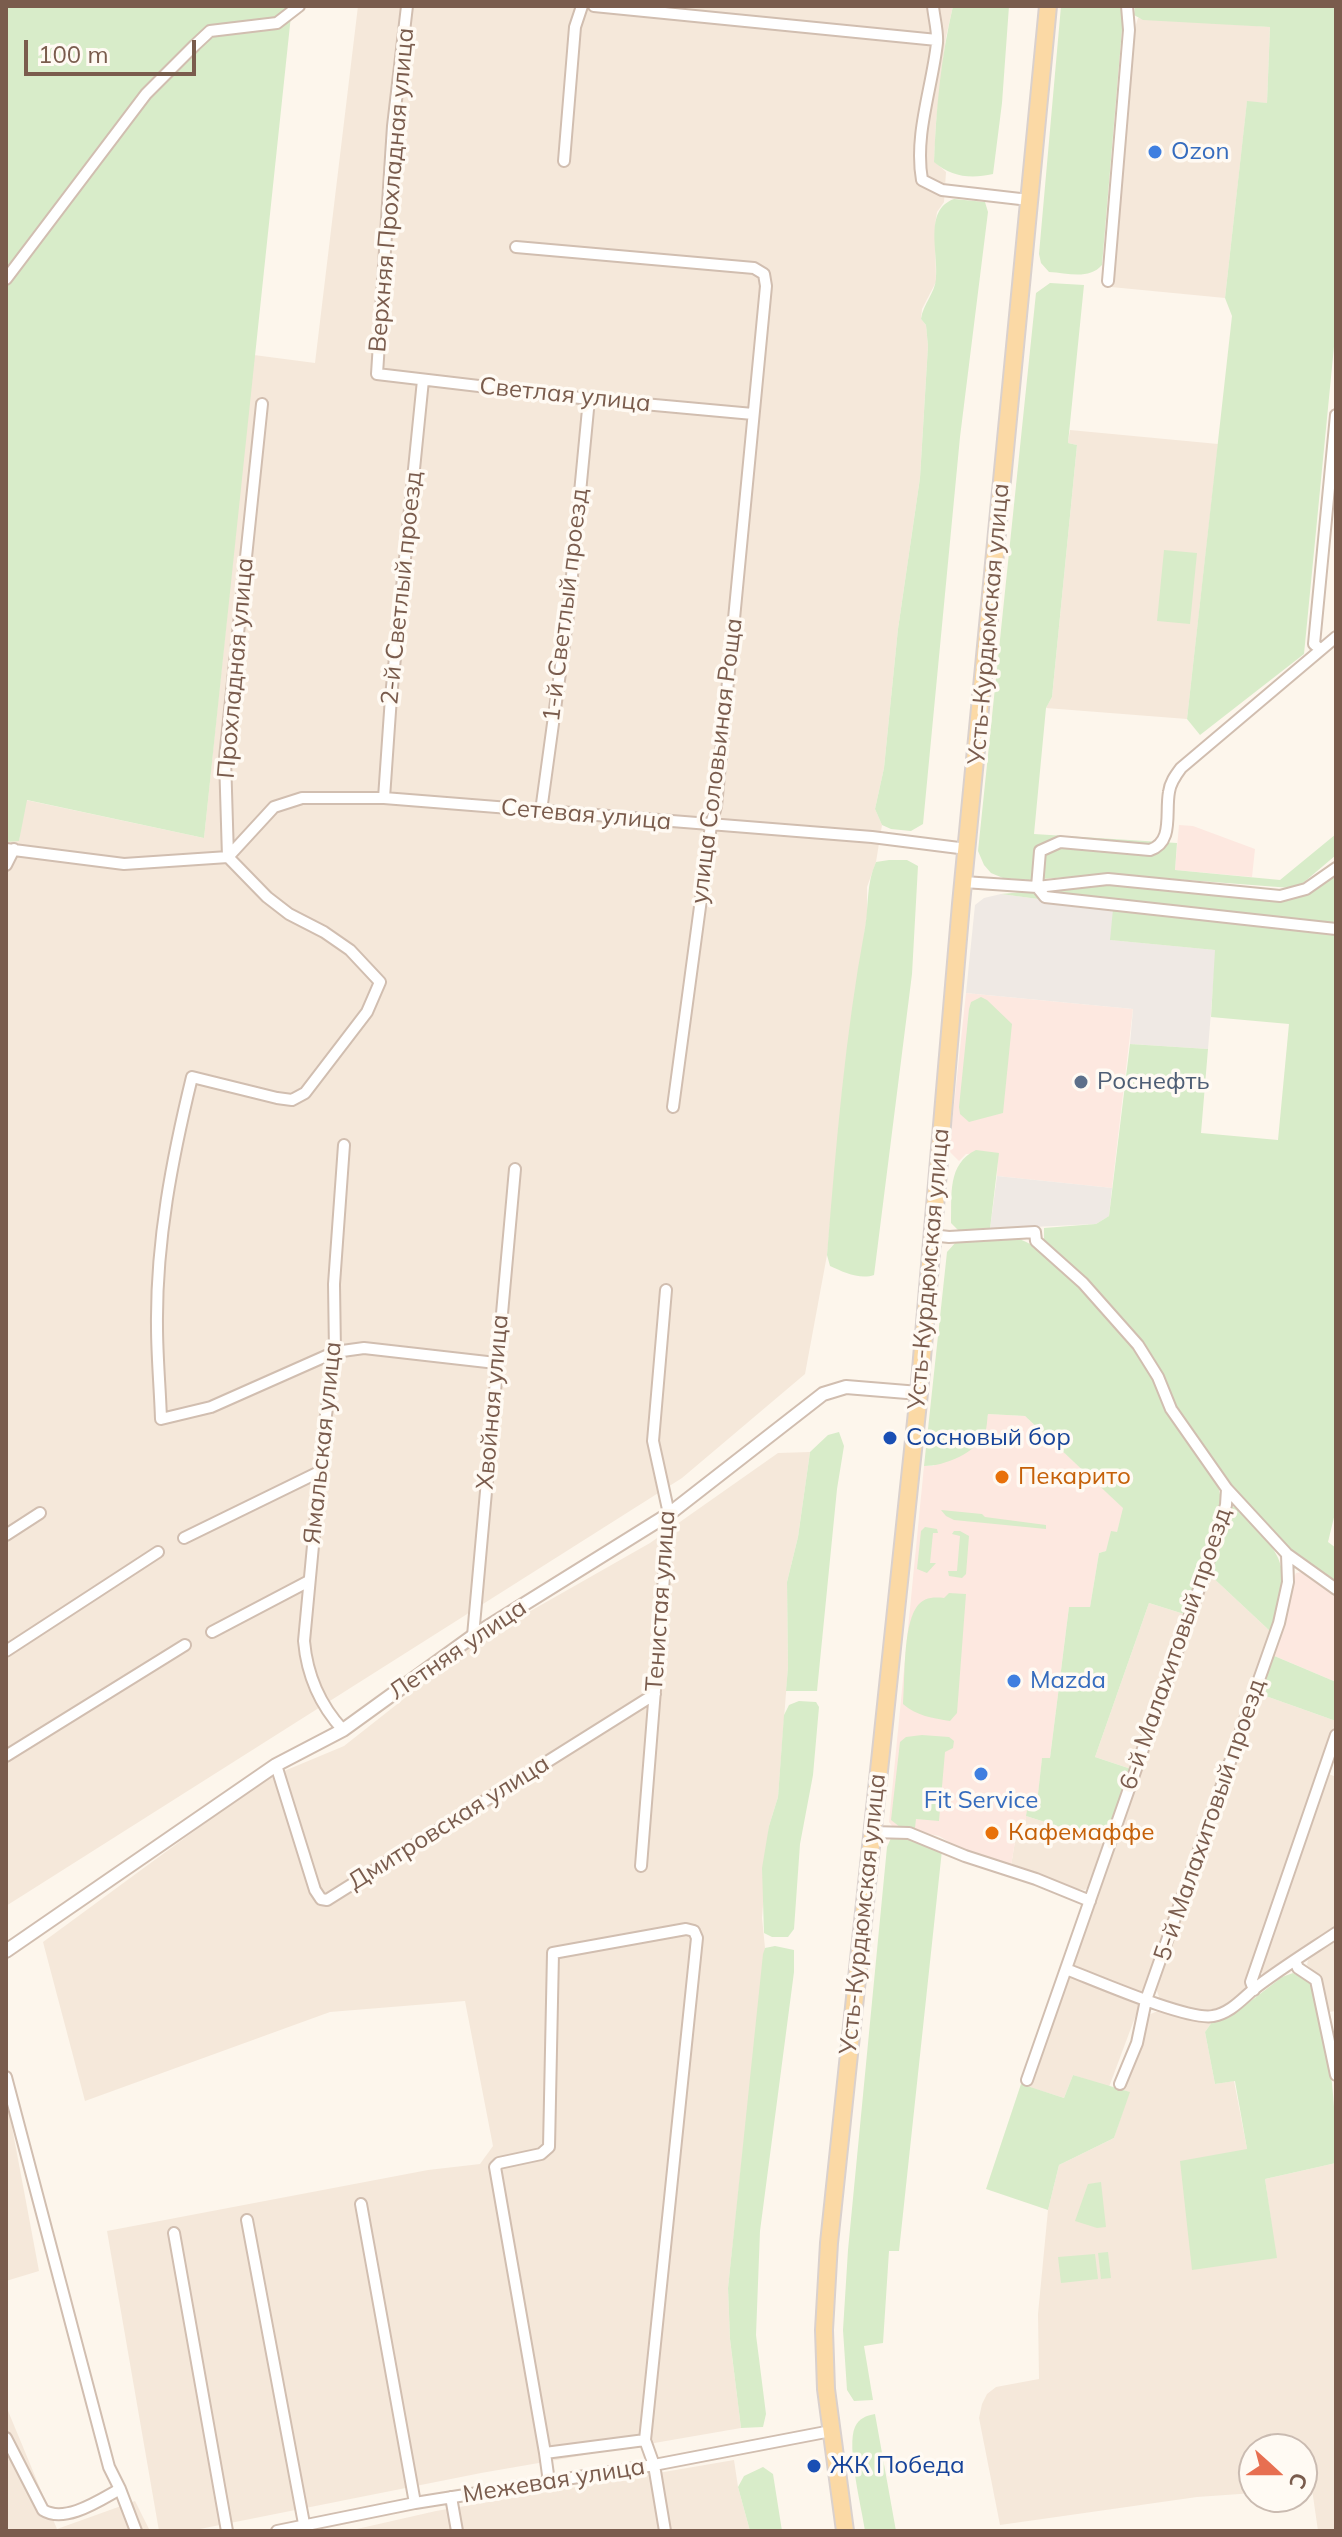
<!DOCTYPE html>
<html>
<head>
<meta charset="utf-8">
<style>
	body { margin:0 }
	#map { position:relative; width:1342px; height:2537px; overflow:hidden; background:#fdf6ec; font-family:Mulish,sans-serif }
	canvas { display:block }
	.frame { position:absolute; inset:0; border:8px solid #7a5c4d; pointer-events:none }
	.north { position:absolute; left:1238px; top:2433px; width:80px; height:80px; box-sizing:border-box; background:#fffaf3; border:2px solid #cabbb1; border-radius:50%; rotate:111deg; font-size:22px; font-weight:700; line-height:32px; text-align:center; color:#7a5c4d }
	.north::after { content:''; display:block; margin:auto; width:28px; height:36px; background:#e76f51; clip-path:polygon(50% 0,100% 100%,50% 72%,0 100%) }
	.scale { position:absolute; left:24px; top:40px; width:172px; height:36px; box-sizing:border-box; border:4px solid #7a5c4d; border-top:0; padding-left:10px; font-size:24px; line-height:28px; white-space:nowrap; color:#7a5c4d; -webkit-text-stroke:6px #fffaf3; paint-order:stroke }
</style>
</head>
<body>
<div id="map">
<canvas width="1342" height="2537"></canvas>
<div class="frame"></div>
<div class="north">С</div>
<div class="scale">100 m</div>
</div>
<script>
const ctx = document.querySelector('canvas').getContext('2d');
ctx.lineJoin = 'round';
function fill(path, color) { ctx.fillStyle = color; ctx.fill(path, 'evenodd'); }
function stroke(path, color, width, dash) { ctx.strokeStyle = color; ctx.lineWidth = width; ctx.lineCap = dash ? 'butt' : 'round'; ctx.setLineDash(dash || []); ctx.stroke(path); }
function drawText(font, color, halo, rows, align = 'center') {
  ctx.font = font + ' Mulish,sans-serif'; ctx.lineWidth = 7; ctx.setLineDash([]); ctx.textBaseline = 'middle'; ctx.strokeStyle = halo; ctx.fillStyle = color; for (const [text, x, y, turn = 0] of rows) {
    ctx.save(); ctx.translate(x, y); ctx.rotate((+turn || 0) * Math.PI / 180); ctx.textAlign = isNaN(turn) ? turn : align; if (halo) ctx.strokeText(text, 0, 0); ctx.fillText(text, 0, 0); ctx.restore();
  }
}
const residential = new Path2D(`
	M358,6H953L946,37L936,123L934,161L946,172L944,202L937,212L935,225L936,282L922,309L921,319L926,325L928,346L920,478L898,629L884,768L875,809L882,825L876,862L867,887V916L847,1051L827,1255L805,1374L682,1478L6,1906V842L19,840L26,800L204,838L254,355L315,363Z
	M1138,18L1270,27L1267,103L1247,102L1225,298L1111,287L1133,34Z
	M1070,430L1218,444L1187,719L1046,708L1052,697L1077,445L1068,443Z
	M810,1452L798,1537L787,1582L788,1667L778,1797L769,1826L762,1918L765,1948L728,2288L730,2339L741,2428L481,2473L190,2531H159L107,2231L428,2170L480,2164L493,2146L465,2001L330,2012L85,2101L43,1942L265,1779L344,1746L476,1642L650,1543L778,1453Z
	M1209,1574L1271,1632L1144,1992L1138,1993L1073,1967L1072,1963Z
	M1149,1603L1184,1614L1131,1769L1095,1757Z
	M1260,1694L1336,1721L1245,1988L1240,1997L1223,2008L1210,2013H1197L1160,2000L1156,1988Z
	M1329,1774L1336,1777V1929L1265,1976L1259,1970Z
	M1026,1816L1105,1841L1089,1887L1085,1890L1076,1889L1011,1866L1016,1835H1023Z
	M1336,1938V2011L1329,2012L1321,1978L1307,1965L1308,1960Z
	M1070,1975L1136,1999L1140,2004L1109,2087L1073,2075L1064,2098L1029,2087L1068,1976Z
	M1158,2011L1212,2022L1205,2032L1215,2084L1234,2081L1247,2149L1276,2258L1265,2179L1336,2163V2531H1318L1312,2489H1302V2449H1254V2493L1197,2497L1000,2525L979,2418L982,2404L987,2394L996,2387L1039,2379L1038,2314L1048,2210L1059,2165L1114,2138L1129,2092L1123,2090L1142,2040L1148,2015Z
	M6,2095L39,2271L6,2281Z
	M6,2406L57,2529L135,2501L150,2531H6Z
	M734,2460L738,2487L750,2531H348L436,2511Z`);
const commercial = new Path2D(`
	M1179,825L1193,826L1255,849L1252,877L1175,870Z
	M966,993L1133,1009L1112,1188L997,1176L998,1153L966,1154L959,1161L949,1151Z
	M988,1414L1025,1416L1124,1508L1117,1532L1106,1551L1099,1553L1090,1607H1069L1050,1758L1042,1759L1037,1804L1028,1806L1023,1835H1016L1011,1866L964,1851L939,1836L893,1827L889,1822L924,1466H933L984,1434Z
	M1302,1572L1323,1583L1336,1595V1682L1272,1655L1292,1582L1296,1573Z`);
const industrial = new Path2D(`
	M1001,894L1114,909L1111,940L1216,950L1208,1049L1130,1044L1133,1009L966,993L975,905L984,898Z
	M997,1176L1112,1188L1109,1216L1096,1224L990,1229Z`);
const green = new Path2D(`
	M6,6H292L204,838L27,800L19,841L6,842Z
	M953,6H1009L1002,103L993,174C971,179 951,177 934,162C936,109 941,57 953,6Z
	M1061,6H1124L1102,265C1089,280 1068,273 1049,272L1041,263L1039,254Z
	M1135,6H1336V326L1304,654L1200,735L1187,719L1232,316L1225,298L1247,101L1267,103L1270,27L1143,20L1134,15Z
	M954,199L985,202L988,212L960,437L923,824L911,831L891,829L882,825L875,809L884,768L898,629L920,478L928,346L926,325L921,319C923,304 935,293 936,279C939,253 923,210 954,199Z
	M1050,283L1084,285L1068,443L1077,445L1052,697L1046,708L1034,834L1177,843L1175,870L1280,880L1336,834V855L1303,883L1291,888L1109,874L1028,880L1003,878L991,873L984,865L978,851L1036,293Z
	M1164,550L1197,553L1190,624L1157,621Z
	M889,860H907L918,866L912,974L874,1275C860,1280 843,1272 830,1266L827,1255C836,1146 845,1035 865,928C869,905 866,884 876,862Z
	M1336,874V1509L1328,1542L1336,1548V1582L1290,1551L1232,1486L1176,1406L1143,1345L1086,1280L1044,1242V1228L1096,1224L1109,1216L1130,1044L1208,1049L1201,1133L1278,1140L1289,1024L1211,1017L1215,950L1110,940L1113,909L1001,894L1110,884L1281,900L1307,893Z
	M981,997L987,1000L1012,1024L1003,1113L969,1122L960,1114L959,1107L969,1009L971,1002Z
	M976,1150L999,1153L990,1229L960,1232L951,1223C952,1195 947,1164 976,1150Z
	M1015,1238C1051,1244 1133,1343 1152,1377C1158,1387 1160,1400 1166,1411C1183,1443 1221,1466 1221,1504L1184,1614L1149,1603L1095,1757L1131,1769L1105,1841L1026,1816L1028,1805L1037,1803L1042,1758H1050L1069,1607H1090L1099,1553L1106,1551L1111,1531L1117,1532L1123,1508L1025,1416L988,1414C987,1420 987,1428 985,1433C976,1453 945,1466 924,1466L947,1252L956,1242Z
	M839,1432L844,1446L837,1489L817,1691H786L788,1667L787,1582L798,1537L810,1452L828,1435Z
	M1234,1506L1239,1508C1284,1559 1293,1563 1271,1632L1209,1574L1231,1508Z
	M941,1510L982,1514L985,1517L1046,1525V1529L954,1520L946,1516Z
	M925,1527L937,1529L938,1533H933L930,1563H936L927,1573L917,1569L921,1531Z
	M954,1531H960L969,1536L966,1574L962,1578L949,1576L948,1571H957L960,1536L952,1534Z
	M949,1593L966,1594L957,1713L950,1721C933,1718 916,1716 903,1704C905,1679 903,1628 916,1608C923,1597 933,1597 944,1598Z
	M1272,1655L1336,1682V1721L1260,1694Z
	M799,1701L816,1702L819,1707L813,1775L800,1844L794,1929L788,1937H772L764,1933L762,1868L769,1826L778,1797L784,1715L789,1705Z
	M922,1735L949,1737L954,1741L953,1748L945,1752L939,1821L916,1819L915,1828L900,1827L891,1820L900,1742L906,1737Z
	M897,1836L942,1850L899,2251H889L883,2343L864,2346L873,2400L854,2401L847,2390L843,2330L848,2250L887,1847L891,1838Z
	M775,1946L794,1950V1972L760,2231L756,2335L766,2414L763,2427L741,2428L730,2339L728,2288L763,1954L765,1948Z
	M1293,1973L1311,1982C1330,2039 1336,2103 1336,2163L1265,2179L1277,2258L1192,2270L1180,2161L1247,2149L1235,2081L1215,2084L1205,2032L1212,2022L1230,2017L1282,1977Z
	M1073,2075L1130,2092L1114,2138L1059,2165L1048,2210L986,2189L1021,2084L1064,2098Z
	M1101,2182L1106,2227L1097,2228L1075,2221L1088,2184Z
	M1108,2252L1111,2278L1101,2279L1098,2253Z
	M1095,2254L1098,2279L1061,2283L1058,2257Z
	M875,2414L896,2531H865C862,2509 846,2446 855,2427C859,2418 866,2416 875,2414Z
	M763,2467L773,2474L782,2531H750L738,2487L744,2476Z`);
const minor = new Path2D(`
	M407,6L393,126L377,374L589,399L753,414
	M594,6L937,40
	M933,6C934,18 938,31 937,43C932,88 914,135 922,180L942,190L1029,200
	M564,161L575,27L582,6
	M516,247L754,268L764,274L766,286L716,806L711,825L673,1107
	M6,279L146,94L195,45L210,31L277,23L299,6
	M1108,281L1129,30L1127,6
	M262,404L225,758L228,857L267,897L289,914L324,932L350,950L380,982L367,1012L305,1093L292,1100L277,1098L192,1077C172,1159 156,1242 157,1326C157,1357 160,1388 161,1419L211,1407L335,1352L364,1348L496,1363
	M1320,649L1314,644L1336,415
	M384,798L391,697L423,380
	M541,811L569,607L589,399
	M6,849L124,864L228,857L274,807L302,798H384L872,837L967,849
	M6,865L14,849
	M964,882L1037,887L1108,879L1280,896L1306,889L1336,868
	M1037,887L1040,851L1060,842L1150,850C1174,842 1165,813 1169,792C1170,783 1175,776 1181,768L1336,637
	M1037,887L1045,897L1336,929
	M931,1235L949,1237L1035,1232L1036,1241L1083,1283L1138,1345L1158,1377L1171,1409L1227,1489L1287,1554L1336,1589
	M6,1535L40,1513
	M184,1538L319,1472
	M212,1632L309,1581
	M473,1636L515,1169
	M6,1651L158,1552
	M343,1730C320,1705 307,1675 304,1641L324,1429L335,1352L334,1284L344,1145
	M6,1756L185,1645
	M276,1765L315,1890L321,1899L327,1900L655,1694
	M872,1832L909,1833L965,1856L1036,1879L1090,1901
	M641,1866L669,1514L653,1441L666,1290
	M686,1929L694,1931L697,1938L645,2440L545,2453L495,2167L499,2163L541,2154L549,2147L553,1953Z
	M1295,1961L1298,1968L1316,1980L1336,2075
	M1066,1969C1095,1980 1188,2021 1213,2016C1230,2013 1241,2000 1254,1989C1280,1969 1309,1951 1336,1933
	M1254,1990L1251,1982L1336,1735
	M6,2077L109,2467L120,2489
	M1027,2080L1206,1569L1226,1505L1227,1489
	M1120,2084L1137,2043L1146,2000L1279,1623L1288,1582L1287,1554
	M361,2204L415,2503
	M247,2220L305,2529
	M174,2233L227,2531
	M6,2438L43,2510C65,2524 100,2500 120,2489L136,2531
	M645,2440L654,2465L665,2531
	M545,2453L549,2482
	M451,2497L457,2531
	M277,2531L415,2503L654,2465L831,2431`);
const tertiary = new Path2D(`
	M6,1951L276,1765L343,1730L473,1636L669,1514L823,1394L846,1387L919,1393`);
const primary = new Path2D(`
	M845,2531L826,2389L824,2330L829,2243L919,1393L961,904L1048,6`);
const markers = [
	[1155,152,8,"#3f7fe0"],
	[1081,1082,8,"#5c6f8a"],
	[890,1438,8,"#1a4fb4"],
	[1002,1477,8,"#e8710a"],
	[1014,1681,8,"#3f7fe0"],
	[981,1774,8,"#3f7fe0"],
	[992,1833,8,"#e8710a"],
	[814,2466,8,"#1a4fb4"]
];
const shopNames = [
	["Ozon",1171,152],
	["Mazda",1030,1681],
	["Fit Service",981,1801,"center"]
];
const streetNames = [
	["Верхняя Прохладная улица",392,190,-85],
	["Светлая улица",565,395,6],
	["2-й Светлый проезд",402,588,-84],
	["1-й Светлый проезд",566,605,-83],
	["Усть-Курдюмская улица",989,624,-85],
	["Прохладная улица",236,668,-85],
	["улица Соловьиная Роща",717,761,-83],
	["Сетевая улица",586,815,5],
	["Усть-Курдюмская улица",929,1269,-85],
	["Хвойная улица",493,1402,-85],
	["Ямальская улица",323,1443,-84],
	["Тенистая улица",661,1601,-86],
	["6-й Малахитовый проезд",1176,1649,-71],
	["Летняя улица",458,1650,-34],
	["5-й Малахитовый проезд",1210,1820,-71],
	["Дмитровская улица",449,1823,-32],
	["Усть-Курдюмская улица",863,1914,-84],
	["Межевая улица",554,2481,-9]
];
const serviceNames = [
	["Роснефть",1097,1082]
];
const transitNames = [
	["Сосновый бор",906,1438],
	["ЖК Победа",830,2466]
];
const foodNames = [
	["Пекарито",1018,1477],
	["Кафемаффе",1008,1833]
];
fill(residential, '#f5e8da');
fill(commercial, '#fde8e0');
fill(industrial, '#efe9e4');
fill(green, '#d8ecc9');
stroke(minor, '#d1beb0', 14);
stroke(tertiary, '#d1beb0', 16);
stroke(primary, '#dad1cd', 20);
stroke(minor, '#fff', 10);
stroke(tertiary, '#fff', 12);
stroke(primary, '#fbd9a5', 16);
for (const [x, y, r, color] of markers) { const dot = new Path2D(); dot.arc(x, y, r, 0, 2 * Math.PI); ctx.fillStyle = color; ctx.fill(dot); stroke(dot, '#fffaf3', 3); }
drawText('24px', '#366cbe', '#fffaf3', shopNames, 'left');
drawText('24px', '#7a5c4d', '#fffaf3', streetNames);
drawText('24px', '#4e5e75', '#fffaf3', serviceNames, 'left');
drawText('24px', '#164399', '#fffaf3', transitNames, 'left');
drawText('24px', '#c56008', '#fffaf3', foodNames, 'left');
</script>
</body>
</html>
